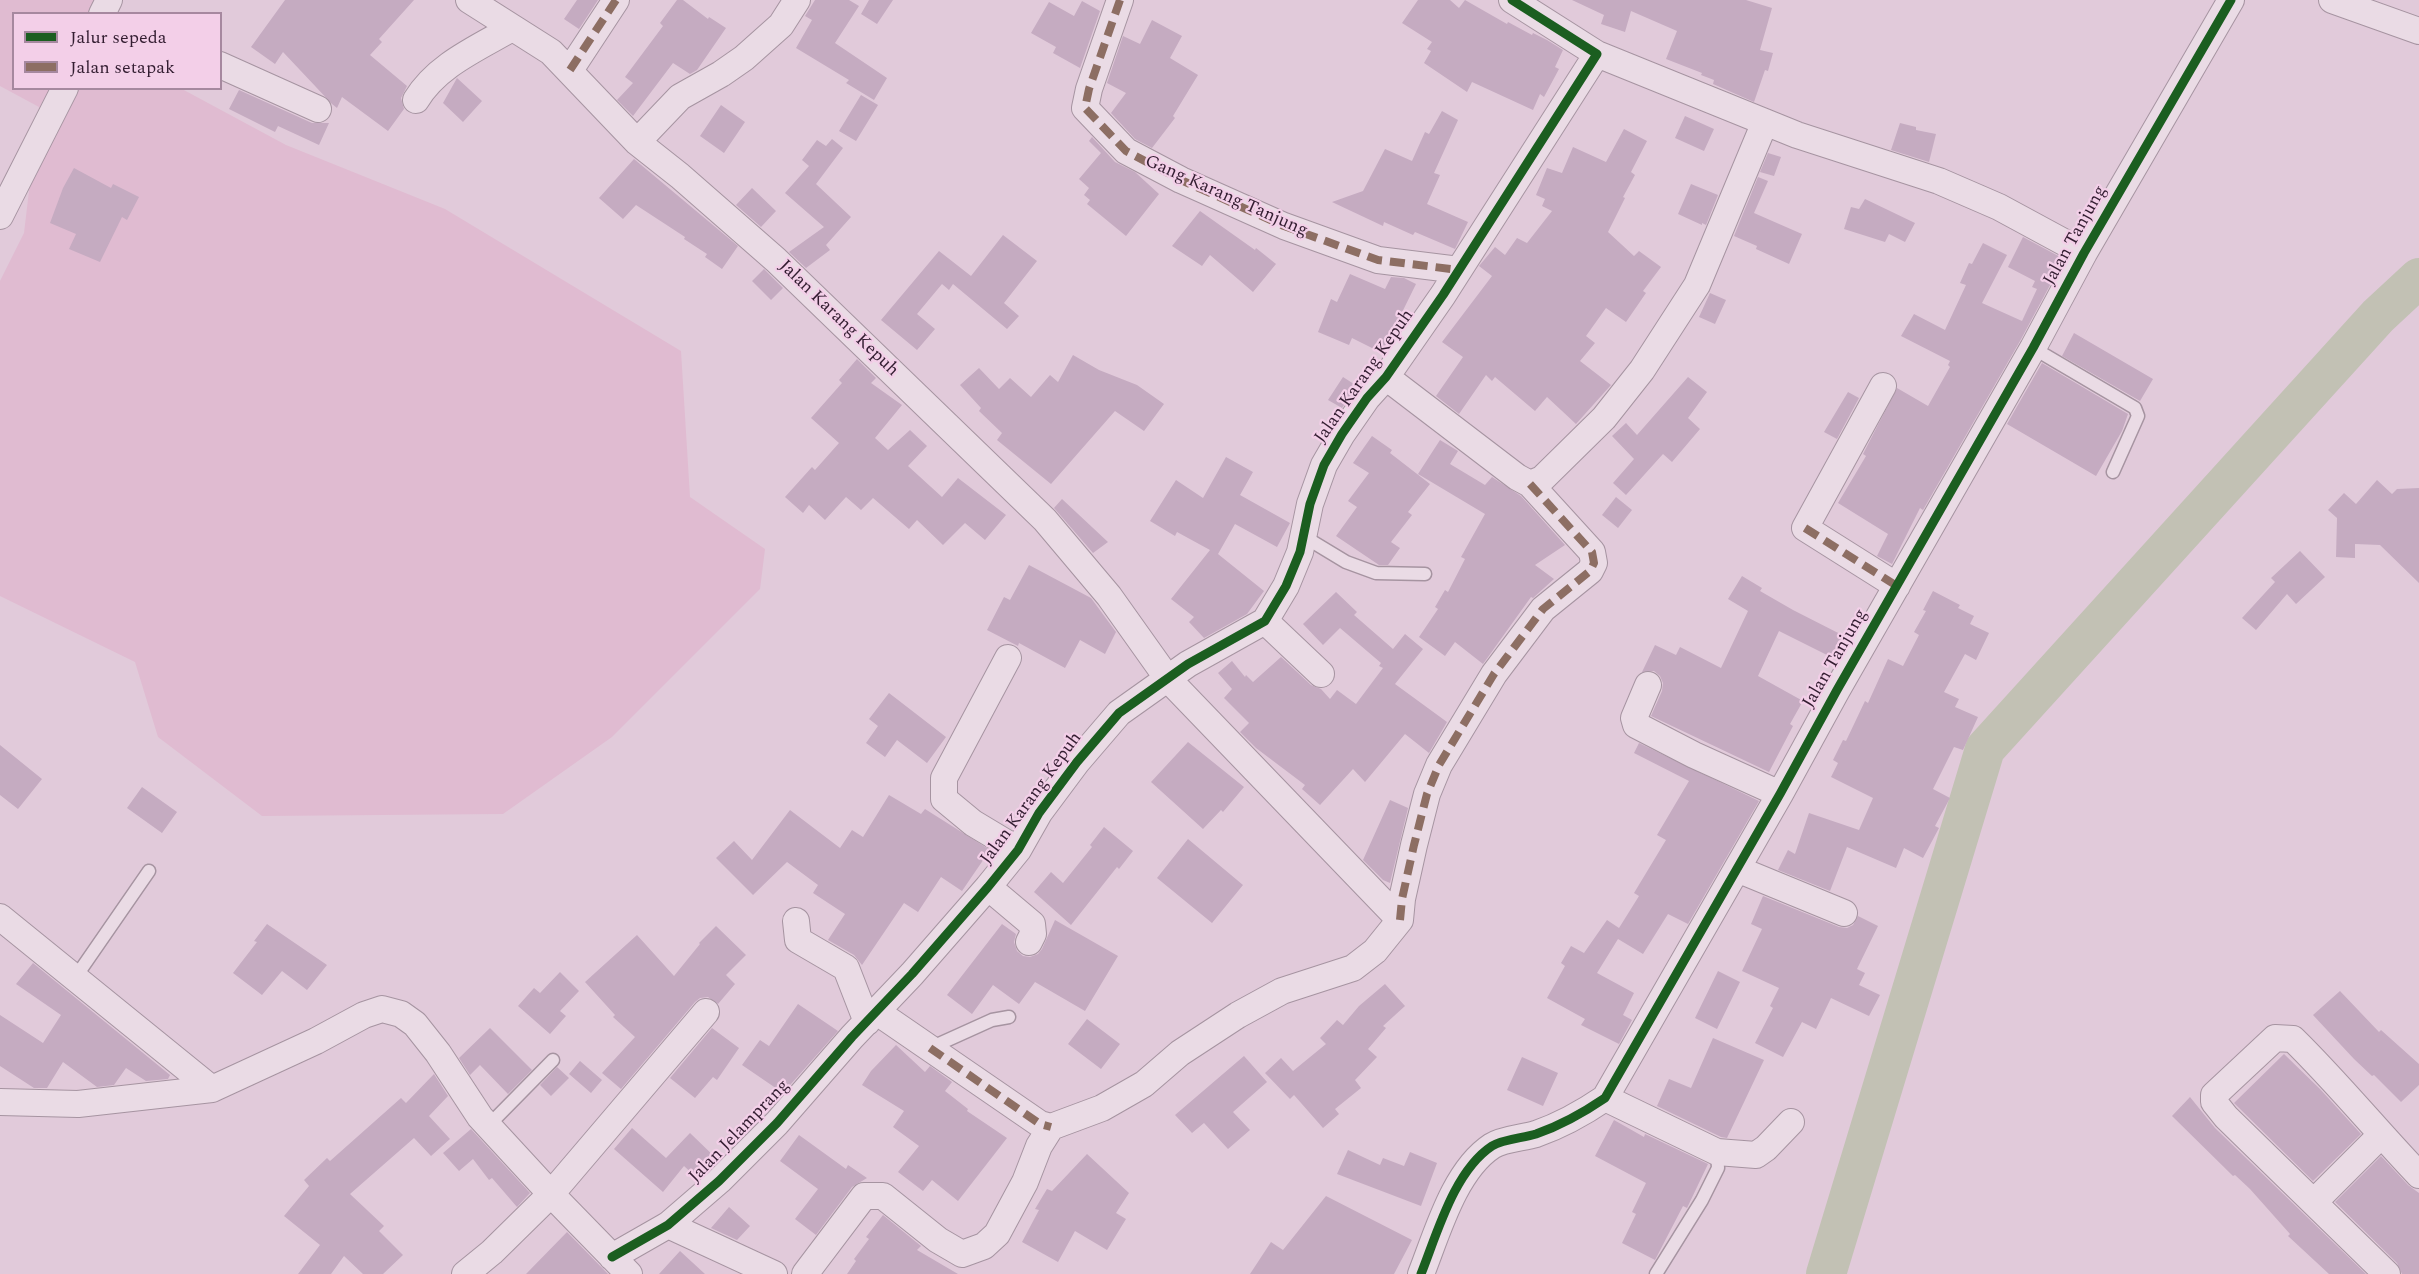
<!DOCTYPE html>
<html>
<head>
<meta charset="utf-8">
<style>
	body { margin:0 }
	#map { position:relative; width:2419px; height:1274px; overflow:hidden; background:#e1cada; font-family:Spectral,serif }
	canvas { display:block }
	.legend { position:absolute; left:12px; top:12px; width:210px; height:78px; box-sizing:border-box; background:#f3cfe8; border:2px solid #a6889f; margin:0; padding:8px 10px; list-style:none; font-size:18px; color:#331d31 }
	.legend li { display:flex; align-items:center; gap:12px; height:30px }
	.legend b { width:30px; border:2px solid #a6889f }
</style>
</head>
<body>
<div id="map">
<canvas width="2419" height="1274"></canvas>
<ul class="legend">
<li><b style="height:8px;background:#1b5e20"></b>Jalur sepeda</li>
<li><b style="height:8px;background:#8d6e63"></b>Jalan setapak</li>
</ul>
</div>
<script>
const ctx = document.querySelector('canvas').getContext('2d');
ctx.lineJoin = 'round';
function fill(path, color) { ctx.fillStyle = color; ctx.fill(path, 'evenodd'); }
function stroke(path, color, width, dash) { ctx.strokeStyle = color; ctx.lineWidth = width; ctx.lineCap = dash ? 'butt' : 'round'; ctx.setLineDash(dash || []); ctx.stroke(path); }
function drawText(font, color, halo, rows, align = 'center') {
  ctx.font = font + ' Spectral,serif'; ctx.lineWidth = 4.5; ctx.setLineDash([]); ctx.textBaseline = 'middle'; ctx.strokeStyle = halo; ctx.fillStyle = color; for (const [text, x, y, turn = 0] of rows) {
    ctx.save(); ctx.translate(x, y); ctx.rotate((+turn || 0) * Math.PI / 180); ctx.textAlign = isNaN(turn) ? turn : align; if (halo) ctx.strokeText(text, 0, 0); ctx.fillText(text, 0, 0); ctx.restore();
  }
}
const farmland = new Path2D(`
	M0,0H107L112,13L14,14V88L182,89L286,145L445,209L681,351L690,497L765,549L760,589L612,737L503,814L262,816L158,737L135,662L0,596V281L24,233L39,107L0,86Z`);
const river = new Path2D(`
	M1826,1274L1985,749L2378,316L2419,278`);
const building = new Path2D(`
	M285,0H414L379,39L382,42L370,55L407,86L401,98L404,109L388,131L342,97L337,108L332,104L283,52L275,64L251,47Z
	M577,0H598L579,29L564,19Z
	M677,0H683L708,19L709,17L726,28L697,70L690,74L673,63L633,116L617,100L633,83L625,77L663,26L660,23Z
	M815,0H849L859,6L835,43L887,78L874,100L846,83L849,80L796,48L812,20L805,16Z
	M869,0H893L877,24L861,14Z
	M1418,0H1450L1459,8L1465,0L1507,24L1508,22L1532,35L1533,33L1547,40L1563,50L1555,67L1559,69L1544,97L1540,94L1533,110L1472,82L1467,92L1424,63L1431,51L1427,49L1432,42L1402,23Z
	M1572,0H1746L1772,8L1760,50L1773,53L1768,71L1765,70L1754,102L1713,84L1714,80L1701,75L1702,73L1666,59L1677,31L1631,11L1625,32L1601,24L1604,15Z
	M1082,1L1100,11L1080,68L1053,53L1056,47L1031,33L1049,2L1074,16Z
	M1152,20L1182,36L1170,58L1198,75L1173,116L1175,118L1152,148L1135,139L1111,113L1126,93L1107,83L1123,36L1140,44Z
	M457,78L482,101L463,122L443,103Z
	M239,90L312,123H329L319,145L278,126L275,132L229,109Z
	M861,95L878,105L856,141L839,131Z
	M721,105L745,122L724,153L700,136Z
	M1442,111L1458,120L1434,173L1440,175L1427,204L1468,222L1455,249L1415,232L1413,235L1384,222L1383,226L1332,202L1363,191L1385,149L1412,161L1425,132L1429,134Z
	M1685,116L1714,129L1704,151L1675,138Z
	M1900,123L1916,127V130L1936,134L1929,162L1891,150Z
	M1624,129L1647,141L1631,172L1635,175L1623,197L1625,198L1608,232L1634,256L1639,251L1661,267L1643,291L1646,293L1626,322L1606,308L1586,336L1595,343L1580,361L1611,385L1576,424L1547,397L1535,411L1495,377L1492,381L1486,375L1459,414L1436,396L1463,357L1442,342L1492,276L1479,266L1495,247L1505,255L1517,238L1527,243L1552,211L1542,206L1545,199L1536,195L1547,168L1562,173L1573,147L1606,162Z
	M1092,137L1115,162L1135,172L1159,194L1126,236L1087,204L1090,200L1084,195L1089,188L1079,179L1101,153L1089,141Z
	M832,139L843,148L816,184L851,217L826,245L830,250L806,268L789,252L824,227L785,193L809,166L802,160L817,140L826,146Z
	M1768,153L1781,157L1774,176L1760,172Z
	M634,159L738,246L722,269L705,257L707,254L684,239L685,237L636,205L623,219L599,198Z
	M74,168L111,188L113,184L139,197L127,220L122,217L100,262L69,249L76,234L50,223L63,188Z
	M1758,177L1768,181L1754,213L1802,234L1789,264L1756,249L1757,246L1734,236Z
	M1691,184L1718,195L1706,225L1702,223V225L1678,214Z
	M752,188L776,211L761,227L736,205Z
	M1865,199L1915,223L1905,242L1889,234L1885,242L1844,229L1851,207L1859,209Z
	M1200,211L1255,250L1256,248L1276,264L1253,292L1210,255L1202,266L1172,246Z
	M1003,235L1037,261L1004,303L1019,316L1007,329L953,284L949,290L942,284L917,314L935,329L917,350L881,320L939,251L971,276Z
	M2023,237L2064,259L2020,341L1923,510L1920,508L1892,564L1877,556L1888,534L1838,503L1866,456L1863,454L1897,388L1928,406L1950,367L1948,365L1950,361L1901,336L1914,314L1945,330L1966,285L1960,283L1969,263L1972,264L1983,243L2007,255L1982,303L2022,321L2037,289L2032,287L2035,281L2008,267Z
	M764,269L783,288L771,300L752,281Z
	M1350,274L1385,289L1391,277L1404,278L1416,284L1382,353L1352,338L1349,345L1318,332L1331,299L1337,302Z
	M1710,293L1726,300L1715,324L1699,317Z
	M2074,333L2153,379L2140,401L2062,356Z
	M1073,355L1099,370L1137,385L1164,404L1144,431L1115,411L1051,484L997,440L1002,433L979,411L981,408L960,385L979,368L999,389L1010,378L1031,397L1050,375L1058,382Z
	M857,359L876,378L871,383L902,405L875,438L888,450L910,430L927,446L908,466L942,497L958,478L1006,515L985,540L965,523L943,545L917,520L909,529L873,498L861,510L846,497L825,520L809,505L803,513L785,497L812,467L815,470L839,443L811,418L842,383L839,380Z
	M2042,363L2128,414L2122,431L2096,476L2007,424Z
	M1343,377L1357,386L1342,408L1328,400Z
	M1688,377L1707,392L1688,418L1700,429L1672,462L1663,454L1626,495L1613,483L1634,459L1612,436L1626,423L1637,435Z
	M1848,392L1859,398L1837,439L1824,432Z
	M1372,436L1392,450L1390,453L1430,484L1408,512L1412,515L1391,542L1400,548L1388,565H1379L1336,536L1357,507L1348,501L1369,473L1353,463Z
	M1440,440L1458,451L1450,464L1485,485L1492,477L1521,496L1565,545L1535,565L1554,579L1533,598L1531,597L1483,664L1455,642L1445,656L1419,637L1438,609L1435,607L1445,590L1448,592L1465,559L1461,557L1485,514L1418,474Z
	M1226,457L1253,472L1240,495L1290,523L1277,547L1235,524L1218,554L1264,591L1247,614L1204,638L1189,622L1194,617L1171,599L1210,550L1177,532L1175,536L1150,521L1176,480L1203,498Z
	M2377,480L2392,494L2397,489L2419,488V583L2380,545L2355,544V558L2336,557L2337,518L2328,510L2344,493L2356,504Z
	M1616,497L1632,510L1618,528L1602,515Z
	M1062,499L1108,542L1093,553L1054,508Z
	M2300,551L2325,577L2296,604L2287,594L2256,630L2242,618L2275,582L2271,578Z
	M1029,565L1091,598L1116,632L1105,654L1080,640L1065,668L1019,643L1018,646L987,630L1004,597L1010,600Z
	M1742,576L1762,588L1760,591L1793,610L1848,638L1835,659L1779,631L1758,676L1803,701L1790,724L1793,726L1769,772L1651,716L1662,691L1663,683L1660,676L1654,671L1642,672L1655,645L1676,655L1680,647L1721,668L1748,611L1728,599Z
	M1933,591L1960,605L1958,608L1974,616L1970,624L1989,633L1976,660L1965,654L1944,692L1959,699L1955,707L1978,717L1963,750L1954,747L1933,789L1950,798L1935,826L1939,828L1923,858L1904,848L1896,868L1847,847L1830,891L1778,870L1788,850L1795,854L1809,813L1859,830L1873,798L1831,777L1838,763L1833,760L1843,740L1846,741L1865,701L1868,703L1888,659L1903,666L1919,635L1914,632L1926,611L1923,610Z
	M1336,592L1357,612L1354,615L1393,649L1405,634L1423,649L1395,684L1447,722L1429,753L1405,734L1365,782L1353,769L1320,805L1302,789L1305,785L1256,748L1240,732L1249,723L1224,698L1232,689L1218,673L1232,661L1245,677L1246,675L1253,682L1281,657L1311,685L1321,689L1330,699L1337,690L1356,704L1383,668L1379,666L1381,663L1340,628L1323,645L1303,624Z
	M889,693L946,737L927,763L897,740L885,757L866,743L878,726L869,719Z
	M1188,742L1244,787L1223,812L1221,810L1203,829L1151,782Z
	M1639,743L1759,801L1688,924L1668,914L1643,954L1618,939L1597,973L1634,993L1623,1015L1632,1020L1619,1044L1581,1025L1585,1019L1547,998L1565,966L1561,963L1571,946L1584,953L1607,920L1619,928L1639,896L1634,893L1666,840L1657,835L1689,781L1634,753Z
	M0,745L42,779L18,809L0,795Z
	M142,787L177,812L162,833L127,808Z
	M889,795L921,814L925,809L990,850L962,891L941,877L918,912L904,903L862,965L854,955L828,940L845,914L813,893L818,885L787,862L753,895L716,858L734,841L752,860L790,810L840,848L852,830L863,837Z
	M1390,800L1408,808L1390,883L1383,880L1363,860Z
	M1104,827L1133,851L1119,869L1117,867L1071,925L1034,892L1051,872L1063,883L1092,847L1090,845Z
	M1188,839L1243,885L1212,923L1157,878Z
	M1763,896L1839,927L1847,928L1853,925L1858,916L1878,926L1857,969L1865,973L1859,985L1880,995L1869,1016L1831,998L1816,1029L1802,1022L1783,1057L1755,1043L1773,1008L1770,1006L1779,988L1742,971L1762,929L1751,924Z
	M1055,920L1118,956L1085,1011L1035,982L1019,1004L993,985L972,1014L947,995L1002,924L1016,934L1014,942L1017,951L1023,956L1030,957L1038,954L1042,949Z
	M267,924L327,965L307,990L282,971L262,995L233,973L257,942L254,941Z
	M716,926L746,955L726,975L735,984L718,1004L708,997L700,998L695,1002L621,1089L602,1073L635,1037L613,1017L615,1015L585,982L637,935L674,976L700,944L699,943Z
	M33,963L170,1075L168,1079L146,1081L126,1068L114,1085L97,1087L63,1062L47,1088H34L0,1066V1015L43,1043L61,1015L16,984Z
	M1718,971L1740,982L1717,1029L1695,1018Z
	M560,972L579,991L560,1011L566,1016L550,1034L518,1006L534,988L540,993Z
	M1385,984L1405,1006L1383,1026L1386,1028L1368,1049L1377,1057L1355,1080L1361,1088L1335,1109L1339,1114L1323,1128L1294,1095L1290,1099L1265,1073L1281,1058L1293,1071L1326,1044L1320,1038L1337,1020L1343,1025L1359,1006Z
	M2340,991L2379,1032L2381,1030L2419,1064V1085L2401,1102L2374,1075L2372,1076L2354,1059L2313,1015Z
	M798,1004L838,1031L783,1093L742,1065L760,1040L769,1046Z
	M1087,1019L1120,1044L1101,1069L1068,1044Z
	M490,1028L532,1070L508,1094L480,1065L470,1075L459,1058Z
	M712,1028L739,1048L717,1080L713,1077L695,1098L670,1078Z
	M1713,1038L1764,1060L1727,1138L1721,1137L1657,1106L1669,1079L1691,1088Z
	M896,1045L925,1072L930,1066L952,1082L945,1091L968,1109L967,1111L1007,1138L958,1201L932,1180L923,1191L898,1172L919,1146L893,1127L904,1111L862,1085L871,1071Z
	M2284,1054L2320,1089L2361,1134L2313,1181L2234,1103Z
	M1244,1056L1267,1082L1233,1112L1250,1130L1228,1149L1204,1123L1192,1133L1175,1115Z
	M1522,1057L1558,1073L1543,1106L1507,1090Z
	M580,1061L602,1080L591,1093L569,1074Z
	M557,1067L569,1078L551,1096L540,1085Z
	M434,1074L448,1096L429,1116L450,1139L431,1156L414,1138L350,1194L384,1226L379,1231L403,1255L383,1274H363L344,1256L331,1274H298L320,1245L284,1216L309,1186L304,1180L327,1158L330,1161L401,1098L406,1103Z
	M2190,1097L2215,1128L2366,1274H2329L2288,1236L2290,1234L2250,1189L2235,1175L2233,1176L2172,1116Z
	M1614,1120L1644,1137L1645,1134L1708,1164L1687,1208L1683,1206L1655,1260L1622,1243L1636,1214L1632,1212L1646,1183L1595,1156Z
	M632,1128L666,1158L690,1133L718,1160L698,1179L684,1166L663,1192L614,1149Z
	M471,1129L530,1193L517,1207L492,1178L489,1180L473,1159L459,1171L443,1153Z
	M799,1135L846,1169L848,1165L867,1178L852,1187L816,1235L795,1219L818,1189L780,1161Z
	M1348,1150L1380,1165L1383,1158L1404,1166L1410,1152L1437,1163L1421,1206L1337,1174Z
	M1087,1154L1129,1193L1116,1213L1126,1219L1107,1250L1075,1231L1058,1262L1022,1242L1039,1210L1035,1209L1047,1189L1052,1191Z
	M2381,1156L2408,1185L2419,1193V1274H2402L2397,1263L2335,1202Z
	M1326,1196L1412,1240L1394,1274H1250L1271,1242L1283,1250Z
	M729,1207L750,1226L737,1240L711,1228Z
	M883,1215L921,1246L917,1250L958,1274H847L856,1261L854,1259L869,1239L866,1237Z
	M567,1232L608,1274H526Z
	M680,1251L705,1274H659Z`);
const service = new Path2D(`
	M2033,348L2135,408L2138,416L2113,472
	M1303,536L1346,562L1376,573L1425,574
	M75,978L149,871
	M930,1048L992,1020L1009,1017
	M488,1126L553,1060
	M1656,1274L1702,1200L1718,1168L1717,1152`);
const minor = new Path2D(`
	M469,0L551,52L637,142L680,176L776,260L1045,520L1109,596L1168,679L1400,920
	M1120,0L1089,89L1085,108L1126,151L1181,180L1284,226L1378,260L1459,270
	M2332,0L2419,31
	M102,14L109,0
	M1597,54L1797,135L1939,181L1999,207L2084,253
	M220,65L318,109
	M570,70L616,0
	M416,100C437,65 478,48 512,28
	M637,142L680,97L721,74L744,58L781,25L797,0
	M0,216L65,88
	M1386,377L1517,477L1530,484L1542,479L1604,418L1642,370L1697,285L1765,122
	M1883,386L1805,528L1897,586
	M1265,621L1321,674
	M1008,658L944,778V799L973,823L1018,850
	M1648,685L1634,718L1636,725L1694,755L1780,794
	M1737,869L1844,913
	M988,887L1032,924L1033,934L1029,942
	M0,917L212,1089
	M796,921L798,940L846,968L867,1022
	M877,1012L1040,1124L1051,1127
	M1605,1098L1717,1152L1756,1155L1766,1148L1791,1122
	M0,1102L78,1104L212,1089L316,1041L364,1015L382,1009L401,1014L415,1024L438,1053L480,1117L551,1194L706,1012
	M2315,1201L2381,1135
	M668,1225L774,1274
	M612,1257L668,1225L719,1181L777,1123L852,1037L912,974L988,887L1018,850L1039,813L1077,762L1119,713L1188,664L1265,621L1286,586L1300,552L1310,504L1324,465L1342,434L1367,398L1386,377L1443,295L1597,54L1512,0
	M465,1274L492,1252L551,1194L629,1274
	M805,1274L864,1196H883L938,1240L962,1254L984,1246L997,1234L1025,1182L1039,1146L1051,1127L1102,1108L1144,1084L1180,1053L1238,1015L1282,991L1353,968L1375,951L1400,920L1402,899L1414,845L1427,794L1439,765L1494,674L1543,609L1590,571L1594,563L1592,552L1530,484
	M1421,1274C1437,1234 1454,1171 1492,1146C1503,1139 1523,1138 1536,1134C1562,1125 1583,1113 1605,1098L1780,794L1837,690L2033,348L2084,253L2231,0
	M2387,1274L2226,1117L2214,1102V1095L2275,1038L2293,1039C2337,1082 2376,1130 2419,1175`);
const quiet = new Path2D(`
	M1120,0L1089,89L1085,108L1126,151L1181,180L1284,226L1378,260L1459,270
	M570,70L616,0
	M1805,528L1897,586
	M1400,920L1402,899L1414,845L1427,794L1439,765L1494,674L1543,609L1590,571L1594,563L1592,552L1530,484
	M930,1048L1040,1124L1051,1127`);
const cycleway = new Path2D(`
	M612,1257L668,1225L719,1181L777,1123L852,1037L912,974L988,887L1018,850L1039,813L1077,762L1119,713L1188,664L1265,621L1286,586L1300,552L1310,504L1324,465L1342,434L1367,398L1386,377L1443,295L1597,54L1512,0
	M1421,1274C1437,1234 1454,1171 1492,1146C1503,1139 1523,1138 1536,1134C1562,1125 1583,1113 1605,1098L1780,794L1837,690L2033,348L2084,253L2231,0`);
const streetNames = [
	["Gang Karang Tanjung",1226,197,24],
	["Jalan Tanjung",2076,236,-61],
	["Jalan Karang Kepuh",838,319,44],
	["Jalan Karang Kepuh",1365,377,-55],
	["Jalan Tanjung",1836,659,-60],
	["Jalan Karang Kepuh",1032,799,-54],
	["Jalan Jelamprang",740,1132,-46]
];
fill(farmland, '#e0bbd1');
stroke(river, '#c2c1b4', 40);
fill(building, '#c5abc1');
stroke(service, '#a694a1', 15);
stroke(minor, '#a694a1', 28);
stroke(service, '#eadbe5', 12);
stroke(minor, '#eadbe5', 26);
stroke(quiet, '#8d6e63', 8, [15, 8]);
stroke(cycleway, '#1b5e20', 9);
drawText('18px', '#331d31', '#f3cfe8', streetNames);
</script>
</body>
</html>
